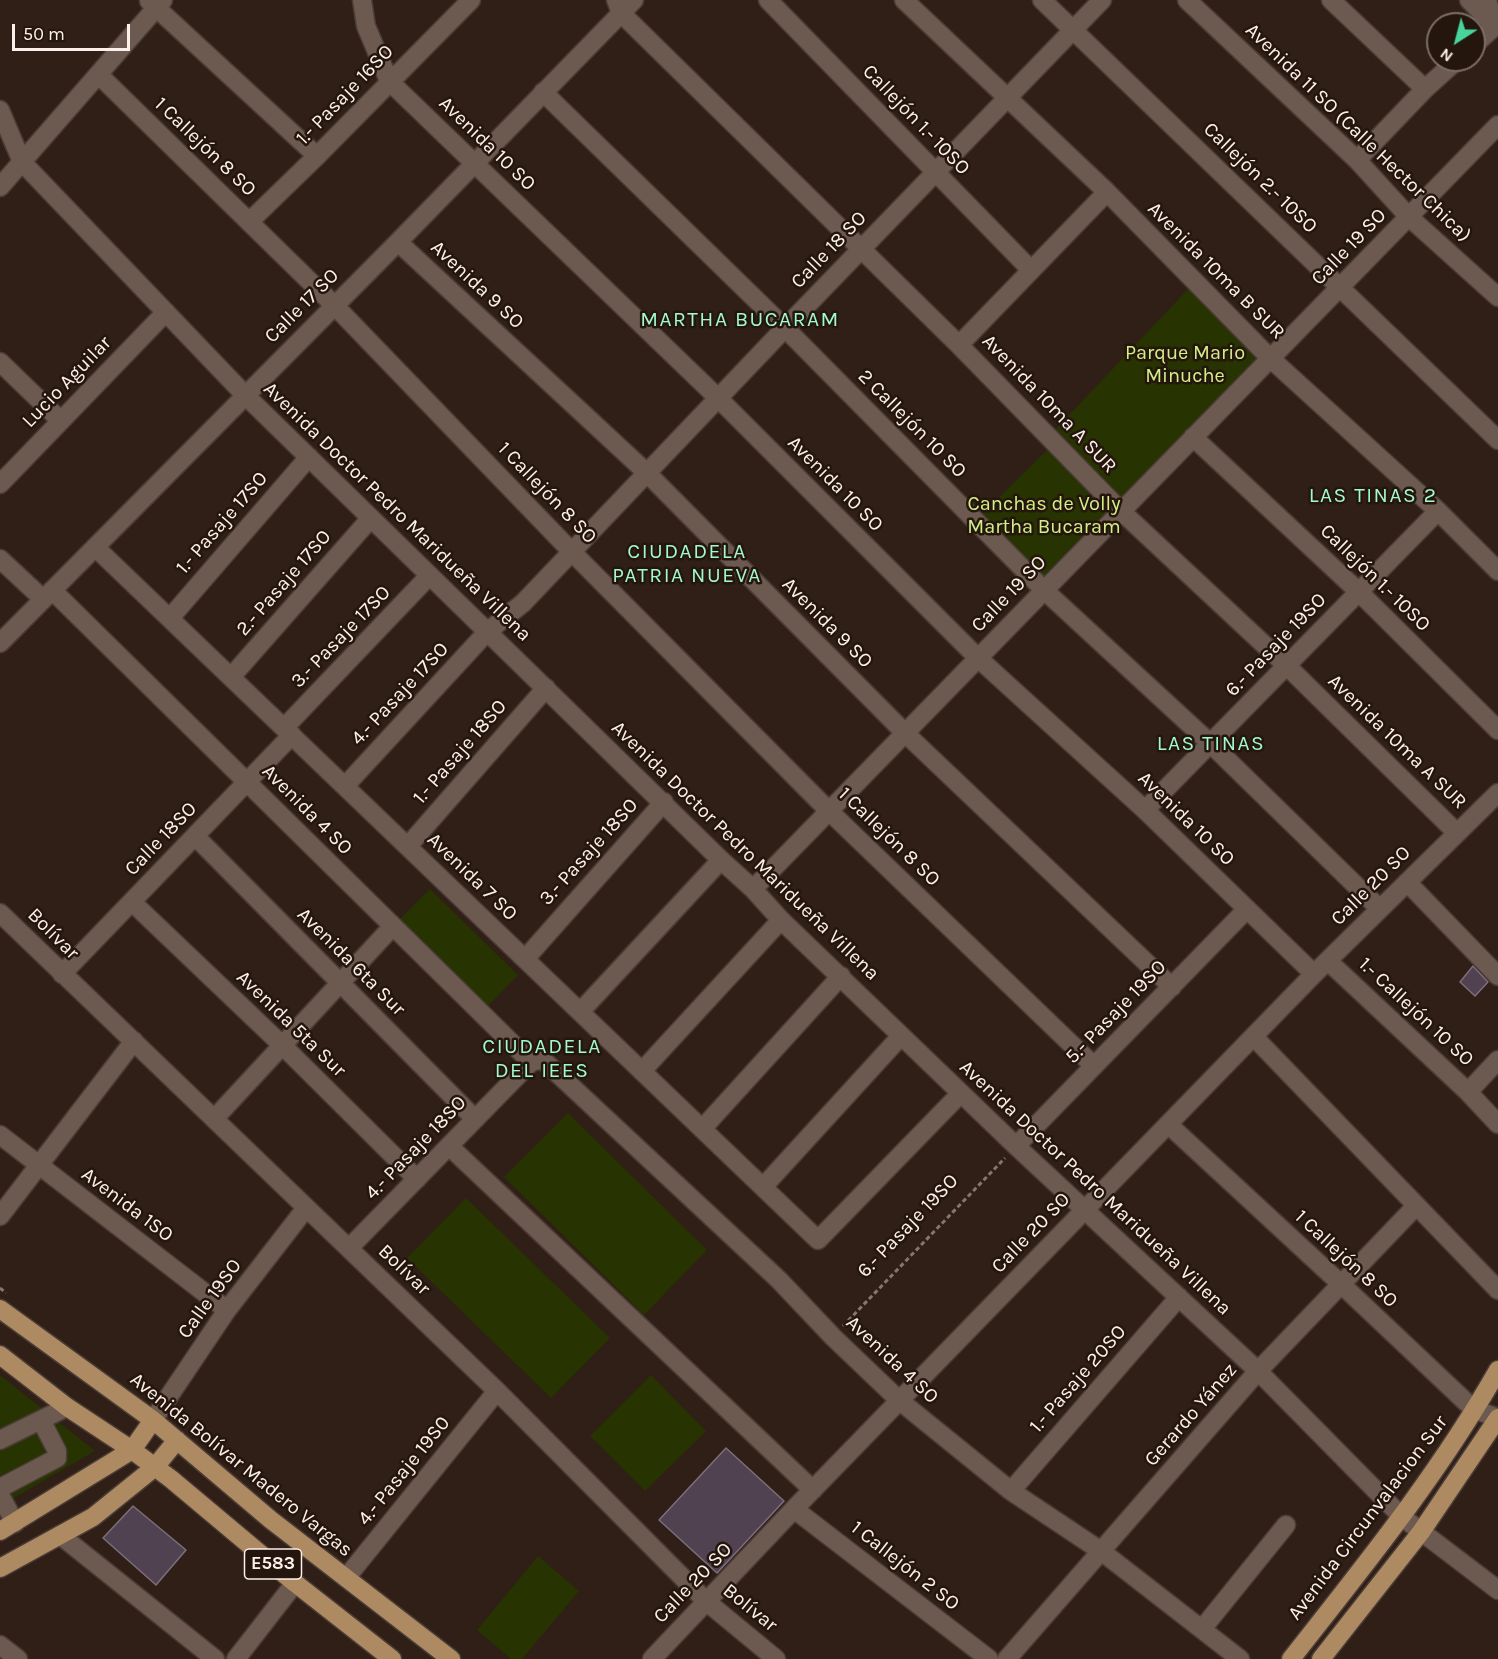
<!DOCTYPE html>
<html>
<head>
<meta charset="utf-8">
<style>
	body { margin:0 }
	#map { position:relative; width:1498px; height:1659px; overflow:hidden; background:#2f1f16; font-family:Karla,sans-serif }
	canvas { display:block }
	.north { position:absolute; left:1426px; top:12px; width:60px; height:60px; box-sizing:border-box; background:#25160d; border:2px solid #7b6d65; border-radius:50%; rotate:216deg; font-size:16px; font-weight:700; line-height:24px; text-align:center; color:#fcf0ea }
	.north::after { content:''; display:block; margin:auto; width:21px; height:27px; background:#48d49d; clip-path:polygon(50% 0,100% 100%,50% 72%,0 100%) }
	.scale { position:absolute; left:12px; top:24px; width:118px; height:27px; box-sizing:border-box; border:3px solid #fcf0ea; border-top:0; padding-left:8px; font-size:18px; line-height:21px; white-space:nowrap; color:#fcf0ea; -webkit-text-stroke:4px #25160d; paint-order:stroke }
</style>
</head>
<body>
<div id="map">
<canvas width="1498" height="1659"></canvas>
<div class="north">N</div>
<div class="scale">50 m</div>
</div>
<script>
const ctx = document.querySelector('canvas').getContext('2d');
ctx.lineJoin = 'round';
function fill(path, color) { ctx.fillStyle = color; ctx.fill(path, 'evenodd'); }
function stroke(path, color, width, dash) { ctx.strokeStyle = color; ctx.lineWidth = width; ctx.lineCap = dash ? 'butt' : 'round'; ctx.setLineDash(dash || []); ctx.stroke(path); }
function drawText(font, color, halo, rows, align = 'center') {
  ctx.font = font + ' Karla,sans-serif'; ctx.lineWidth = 5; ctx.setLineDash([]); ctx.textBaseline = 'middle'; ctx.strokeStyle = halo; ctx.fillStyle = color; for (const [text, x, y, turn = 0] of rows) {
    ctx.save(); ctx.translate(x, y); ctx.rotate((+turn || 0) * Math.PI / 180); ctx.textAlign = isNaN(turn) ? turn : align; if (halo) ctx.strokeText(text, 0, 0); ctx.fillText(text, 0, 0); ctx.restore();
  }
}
const green = new Path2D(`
	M1189,288L1260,357L1121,502L1054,431Z
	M1051,446L1112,510L1045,580L980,516Z
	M430,889L518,975L487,1007L400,919Z
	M568,1113L707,1250L644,1315L504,1177Z
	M466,1198L610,1338L551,1398L407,1258Z
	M0,1375L95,1451L0,1506Z
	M651,1375L706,1431L645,1491L590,1436Z
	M538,1556L579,1591L522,1659H511L477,1630Z`);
const building = new Path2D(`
	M1473,966L1488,982L1475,996L1460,982Z
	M726,1448L784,1501L717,1573L659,1520Z
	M133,1506L186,1550L156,1585L103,1538Z`);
const path = new Path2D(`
	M0,1288L6,1293
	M843,1326L1005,1158`);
const minor = new Path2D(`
	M362,0L366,26L389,81L718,398L978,658L1145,810L1314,974
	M616,0L621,13L959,345L1121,511L1287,666L1457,833
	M768,0L1031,270
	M904,0L1107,192L1270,358L1438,511L1498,571
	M1042,0L1498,440
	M1187,0L1357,160L1409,217L1498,297
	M1331,0L1425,89
	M1469,0L1491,22
	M149,1L317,156
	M1474,45L1495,26L1487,0
	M99,75L335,306L572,552L829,811L1094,1066
	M543,92L785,328L1044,590L1211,744L1380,909
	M0,110L22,162L245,395L721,860L753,889L781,920L1016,1146L1258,1371L1402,1517L1498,1590
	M1357,160L1425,89L1457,60
	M0,187L163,0
	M250,221L317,156L471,0
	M398,242L647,473L905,733L1172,987
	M959,345L1107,192
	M0,362L61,421
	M1193,437L1359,592L1498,730
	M0,484L166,312
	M95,547L818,1240L961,1093
	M0,559L43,599
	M52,590L531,1062
	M170,618L309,457
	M0,643L398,242L634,0
	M231,677L370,519
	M284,728L429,576
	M345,786L487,632L523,603L785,328L1102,0
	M1145,810L1438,511
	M195,836L475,1119
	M408,846L546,688
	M1407,882L1498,976
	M753,889L1498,125
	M132,902L282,1045L417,1179
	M0,913L497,1391L707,1602L776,1659
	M525,959L664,802
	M1328,961L1468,1092L1498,1124
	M62,974L292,735
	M580,1012L721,860
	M1254,1037L1498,1290
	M642,1071L781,920
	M1468,1092L1498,1060
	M214,1119L393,926
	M1169,1125L1341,1284L1467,1403L1476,1410L1498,1418
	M702,1129L841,976
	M0,1135L227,1310
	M449,1146L813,1490
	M1016,1146L1247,909
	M763,1187L901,1036
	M0,1216L134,1041
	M349,1248L531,1062L542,1059L779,1280L833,1337L900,1401L1011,1491L1101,1551L1240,1659
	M153,1420L227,1310L306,1208
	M0,1440L67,1407
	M0,1488L57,1458V1451L41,1420
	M1011,1491L1179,1297
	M0,1495L15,1523
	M794,1509L989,1659
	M60,1535L215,1659
	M346,1578L497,1391
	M1202,1629L1286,1525
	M0,1645L18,1659
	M236,1659L295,1583
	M652,1659L794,1509L1314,974L1498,793
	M1007,1659L1258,1371L1416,1206`);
const major = new Path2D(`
	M0,1309L153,1420L271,1520L451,1659
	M0,1355L67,1407L132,1450L171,1479L295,1583L392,1659
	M0,1531L132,1450L153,1420
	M0,1568L93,1517L155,1467L177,1440
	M1291,1659C1364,1566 1439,1474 1498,1370
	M1321,1659L1421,1532L1498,1418`);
const shields = [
	[273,1564,57]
];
const shieldNames = [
	["E583",273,1564]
];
const streetNames = [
	["1.- Pasaje 16SO",345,95,-46],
	["Callejón 1.- 10SO",916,120,46],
	["Avenida 11 SO (Calle Hector Chica)",1358,133,44],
	["Avenida 10 SO",487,144,44],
	["1 Callejón 8 SO",205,147,44],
	["Callejón 2.- 10SO",1260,178,44],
	["Calle 19 SO",1349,247,-46],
	["Calle 18 SO",829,250,-46],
	["Avenida 10ma B SUR",1216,271,45],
	["Avenida 9 SO",477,285,43],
	["Calle 17 SO",302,306,-45],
	["Lucio Aguilar",67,382,-46],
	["Avenida 10ma A SUR",1049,404,46],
	["2 Callejón 10 SO",912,424,45],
	["Avenida 10 SO",835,484,45],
	["1 Callejón 8 SO",547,493,46],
	["Avenida Doctor Pedro Maridueña Villena",397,512,44],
	["1.- Pasaje 17SO",222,523,-49],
	["Callejón 1.- 10SO",1375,578,44],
	["2.- Pasaje 17SO",284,583,-49],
	["Calle 19 SO",1009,594,-46],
	["Avenida 9 SO",827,623,45],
	["3.- Pasaje 17SO",341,637,-46],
	["6.- Pasaje 19SO",1276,645,-46],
	["4.- Pasaje 17SO",400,694,-47],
	["Avenida 10ma A SUR",1397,742,44],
	["1.- Pasaje 18SO",460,752,-49],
	["Avenida 4 SO",307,810,45],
	["Avenida 10 SO",1186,819,44],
	["1 Callejón 8 SO",889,837,44],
	["Calle 18SO",161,839,-46],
	["Avenida Doctor Pedro Maridueña Villena",745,851,44],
	["3.- Pasaje 18SO",589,852,-48],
	["Avenida 7 SO",472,877,44],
	["Calle 20 SO",1371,886,-45],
	["Bolívar",53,934,45],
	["Avenida 6ta Sur",351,962,45],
	["5.- Pasaje 19SO",1116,1012,-46],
	["1.- Callejón 10 SO",1416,1012,43],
	["Avenida 5ta Sur",291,1024,44],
	["4.- Pasaje 18SO",416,1148,-46],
	["Avenida Doctor Pedro Maridueña Villena",1095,1188,43],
	["Avenida 1SO",127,1205,37],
	["6.- Pasaje 19SO",908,1226,-46],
	["Calle 20 SO",1031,1233,-46],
	["1 Callejón 8 SO",1346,1259,43],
	["Bolívar",404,1270,44],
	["Calle 19SO",210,1299,-54],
	["Avenida 4 SO",892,1360,43],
	["1.- Pasaje 20SO",1078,1379,-49],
	["Gerardo Yánez",1191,1415,-49],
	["Avenida Bolívar Madero Vargas",241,1465,39],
	["4.- Pasaje 19S0",404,1471,-51],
	["Avenida Circunvalacion Sur",1368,1518,-53],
	["1 Callejón 2 SO",905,1566,38],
	["Calle 20 SO",693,1583,-46],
	["Bolívar",750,1608,39]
];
const parkNames = [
	["Parque Mario",1185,353],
	["Minuche",1185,376],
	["Canchas de Volly",1044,504],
	["Martha Bucaram",1044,527]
];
const neighbourhoodNames = [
	["MARTHA BUCARAM",740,320],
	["LAS TINAS 2",1373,496],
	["CIUDADELA",687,552],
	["PATRIA NUEVA",687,576],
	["LAS TINAS",1211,744],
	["CIUDADELA",542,1047],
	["DEL IEES",542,1071]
];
fill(green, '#273300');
fill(building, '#504250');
stroke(building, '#7e6e7d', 1.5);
stroke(minor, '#493b36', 21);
stroke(major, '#493b36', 21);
stroke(path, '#85766f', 3, [4.5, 3]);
stroke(minor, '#6c594f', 18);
stroke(major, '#ad8a61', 18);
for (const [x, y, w] of shields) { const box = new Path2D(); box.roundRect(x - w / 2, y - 15, w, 30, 4.5); ctx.fillStyle = '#25160d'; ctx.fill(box); stroke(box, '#fcf0ea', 1.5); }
drawText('bold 18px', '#fcf0ea', null, shieldNames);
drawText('20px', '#fcf0ea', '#25160d', streetNames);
drawText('20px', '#d2f088', '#25160d', parkNames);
ctx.letterSpacing = '1.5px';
drawText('21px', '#a2f8cf', '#25160d', neighbourhoodNames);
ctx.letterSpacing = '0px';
</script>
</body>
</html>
